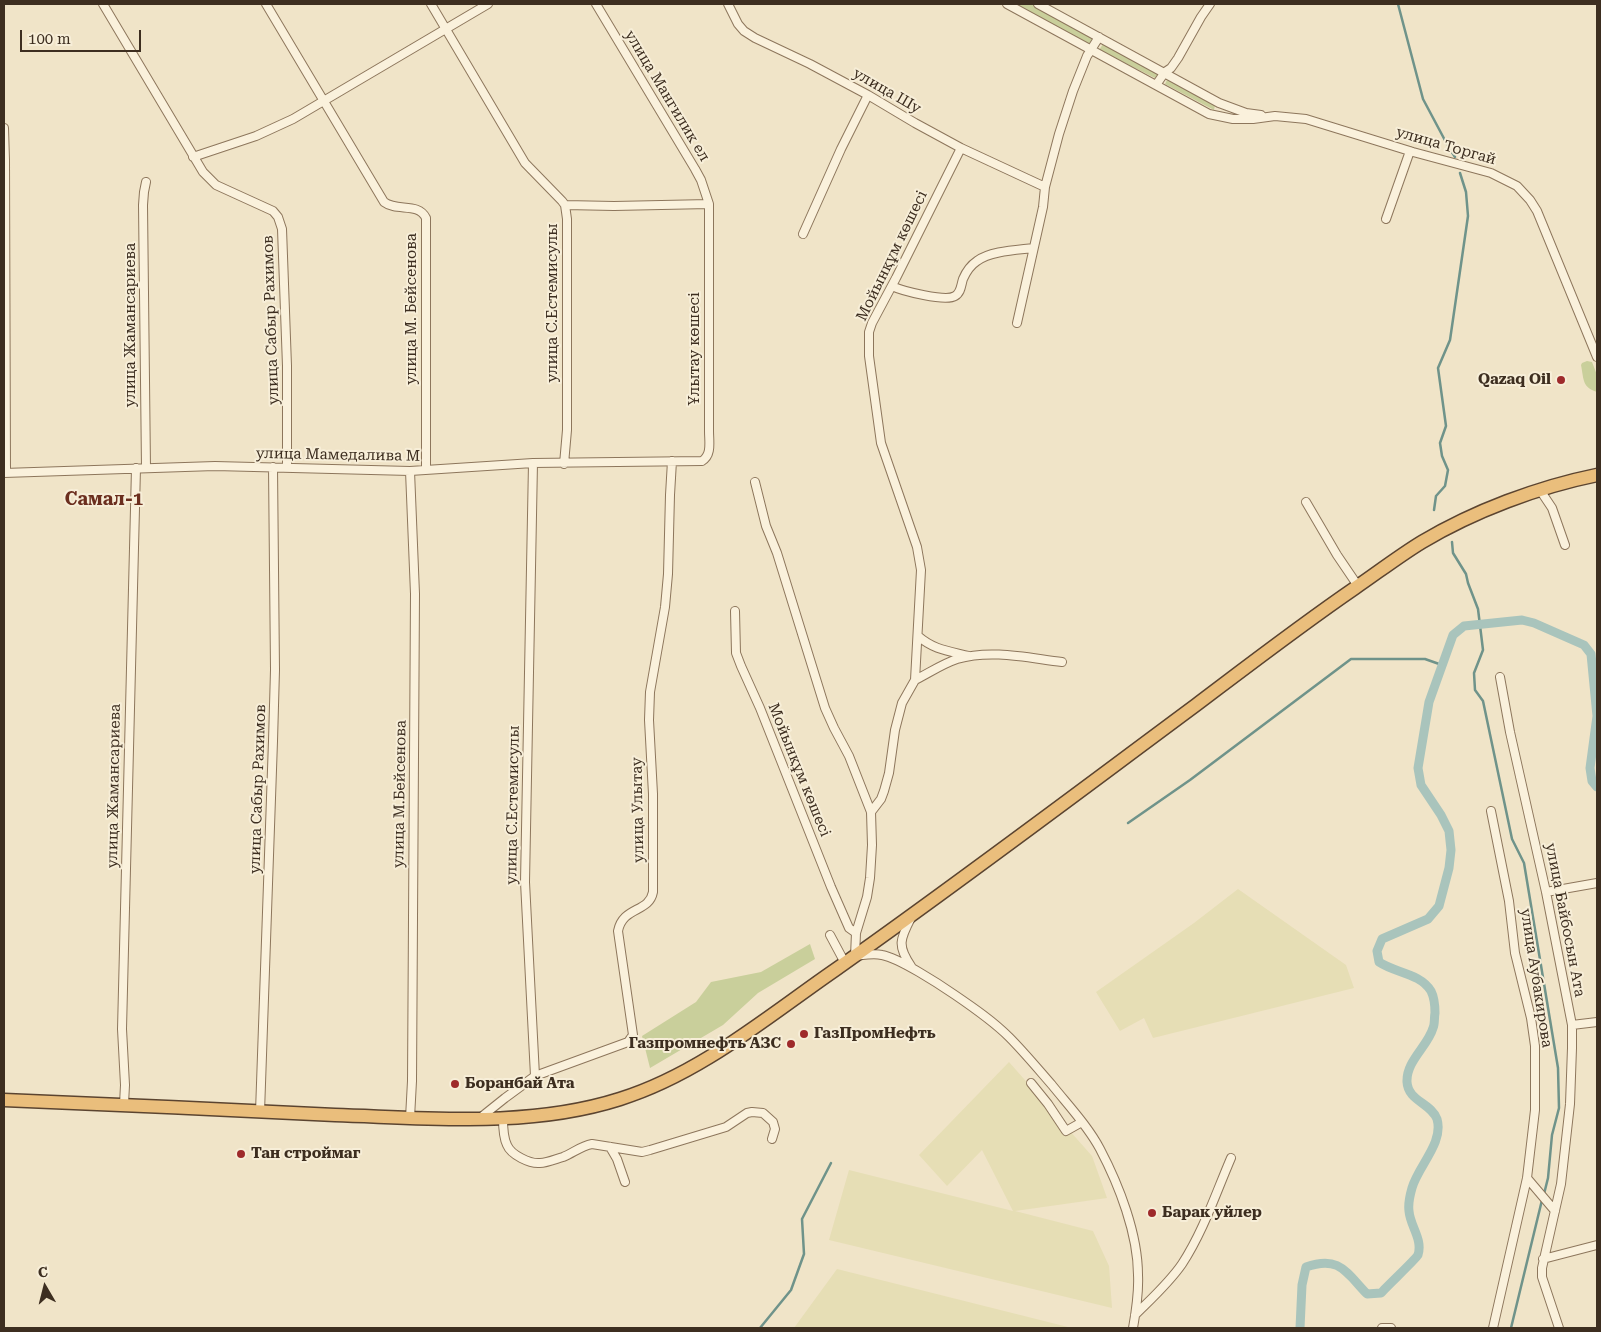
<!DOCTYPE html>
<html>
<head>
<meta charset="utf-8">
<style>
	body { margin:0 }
	#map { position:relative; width:1601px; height:1332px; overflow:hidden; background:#f0e4c8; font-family:"Roboto Serif",serif }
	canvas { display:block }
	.frame { position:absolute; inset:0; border:5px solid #3d2e20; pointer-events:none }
	.north { position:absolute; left:20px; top:1262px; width:50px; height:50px; -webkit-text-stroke:4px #f7eed8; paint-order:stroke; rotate:352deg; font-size:14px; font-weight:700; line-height:20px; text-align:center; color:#3d2e20 }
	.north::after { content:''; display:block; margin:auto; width:18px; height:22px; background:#3d2e20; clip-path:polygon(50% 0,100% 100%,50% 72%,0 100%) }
	.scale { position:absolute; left:20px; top:30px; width:121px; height:22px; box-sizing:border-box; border:2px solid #3d2e20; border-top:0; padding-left:6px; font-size:15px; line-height:18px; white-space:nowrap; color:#3d2e20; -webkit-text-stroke:4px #f7eed8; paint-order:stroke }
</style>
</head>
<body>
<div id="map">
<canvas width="1601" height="1332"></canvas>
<div class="frame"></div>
<div class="north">С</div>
<div class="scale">100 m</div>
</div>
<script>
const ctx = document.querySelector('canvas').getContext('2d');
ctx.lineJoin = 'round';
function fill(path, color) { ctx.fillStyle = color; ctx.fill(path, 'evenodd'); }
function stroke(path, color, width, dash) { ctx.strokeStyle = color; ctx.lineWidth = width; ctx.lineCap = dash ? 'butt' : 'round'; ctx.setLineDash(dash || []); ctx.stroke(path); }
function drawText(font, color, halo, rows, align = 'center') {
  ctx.font = font + ' "Roboto Serif",serif'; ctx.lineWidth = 4; ctx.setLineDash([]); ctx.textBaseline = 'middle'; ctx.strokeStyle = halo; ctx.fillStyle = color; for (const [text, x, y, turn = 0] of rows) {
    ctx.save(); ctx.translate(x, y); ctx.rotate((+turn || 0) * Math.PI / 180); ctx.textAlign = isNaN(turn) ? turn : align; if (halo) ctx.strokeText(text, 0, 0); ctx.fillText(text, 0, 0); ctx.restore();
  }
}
const farmland = new Path2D(`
	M1238,889L1346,965L1354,988L1153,1038L1144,1018L1120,1031L1096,992L1194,923Z
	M1009,1062L1092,1156L1107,1198L1015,1211L1093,1231L1109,1266L1112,1308L829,1240L849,1170L1013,1211L982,1150L947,1186L919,1155Z
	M837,1269L1072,1328H794Z`);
const green = new Path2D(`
	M1016,4H1032L1093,38L1088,45Z
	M1103,44L1159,74L1155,78L1099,50Z
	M1167,80L1215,105L1214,110L1165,84Z
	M1587,361L1592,362L1597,375V392C1582,387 1584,380 1581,365L1582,363Z
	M810,944L815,959L758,993L723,1025L650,1068L642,1036L696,1002L711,982L761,972Z`);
const stream = new Path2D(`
	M1398,4L1423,99L1448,146L1455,157
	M1434,510L1436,496L1445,486L1448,470L1442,456L1440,443L1446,426L1438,368L1450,340L1468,216L1466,192L1460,173
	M1452,542L1453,553L1466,574L1468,583L1478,609L1483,650L1474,673L1475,690L1483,701L1512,839L1524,863L1558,1068L1559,1108L1552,1135L1548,1178L1544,1194
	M1128,823L1190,780L1351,659H1425L1442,665
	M760,1328L791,1290L804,1254L802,1219L831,1163
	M1511,1328L1542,1200`);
const canal = new Path2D(`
	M1300,1328L1302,1285L1306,1267C1339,1255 1346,1272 1367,1294L1381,1293C1387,1286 1415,1260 1418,1255C1423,1239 1410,1226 1409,1211C1408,1204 1410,1195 1412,1188C1418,1166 1444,1143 1437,1119C1431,1103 1408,1101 1407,1082C1406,1061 1428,1046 1433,1028C1435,1024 1434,1018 1435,1013C1435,1007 1434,997 1431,991C1420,973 1395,973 1379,962L1377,951L1382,939L1428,919L1439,906L1449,868L1451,850L1449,831L1441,815L1421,785L1418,768L1429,702L1453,635L1464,626L1522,620L1534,623L1584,645L1591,654L1597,716L1590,768L1592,781L1597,787`);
const minor = new Path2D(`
	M103,4L203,172L216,185L273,211L278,217L282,229L287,366V467
	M266,4L384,202C397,212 418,202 426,218V470
	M431,4L525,163L562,201L565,205L567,219V430L564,464
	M728,4L738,24L744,31L755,38L810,64L868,95L915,123L961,148L1045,187
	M1007,4L1209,114L1233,119H1253L1275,116L1306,119L1413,152L1491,173L1517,186L1530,200L1537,211L1597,357
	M1038,4L1219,103L1246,113L1261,115
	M1156,85L1165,72L1171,68L1178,58L1201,17L1210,4
	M4,128L5,160L6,473
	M193,157L256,136L293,119L488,4
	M565,205L614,206L709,204
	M1386,219L1410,151
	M803,234L841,149L868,95
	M892,286C902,291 946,302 955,296C961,293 961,285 963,279C966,272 971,265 977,261C990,251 1017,250 1033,248
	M1017,323L1043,207L1045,187L1059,134L1073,91L1087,56L1099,37
	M533,463L525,882L535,1076
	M146,468L143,205L144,192L146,182
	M410,471L415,594L412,1081L410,1118
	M4,473L215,466L410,471L533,463L702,461C712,455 709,442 709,431V204L701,180L695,169L596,4
	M755,482L766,526L777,553L825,708L834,728L849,756L871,812L872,845L870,878L867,897L856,933L855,956C864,955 873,953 882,955C899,958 939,984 955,995C974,1008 993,1021 1009,1037C1024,1052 1038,1069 1052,1085C1068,1105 1088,1126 1100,1149C1119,1185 1138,1234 1138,1275C1139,1293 1136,1311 1133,1328
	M1540,490L1552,508L1565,545
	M1306,502L1337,555L1358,586
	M735,611L736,653L741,666L760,708L831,887L849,928L856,933
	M918,636C934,650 949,651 969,656
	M1500,677L1510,732L1546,892L1572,1025V1048L1570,1104L1561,1184L1542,1268V1277L1559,1328
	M915,680C929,673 942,664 957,659C991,649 1028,658 1062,662
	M1491,811L1509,901L1515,953L1531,1018L1535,1046V1110L1527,1178L1493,1328
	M871,812L881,799L884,791L889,773L895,730L902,703L915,680L921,570L917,547L881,443L869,356V332L872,323L896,278L961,148
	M1546,892L1597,883
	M911,918C900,939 897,946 911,966
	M830,935L845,963
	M1572,1025L1597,1022
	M1031,1083L1048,1104L1066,1131L1082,1122
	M124,1104L125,1085L122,1029L136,468
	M260,1112L273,741L275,670L273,467
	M480,1118L505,1098L535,1076L628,1042L633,1035L618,931C623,906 649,913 653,892V794L649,720L650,692L665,607L668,574L670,495L672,461
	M503,1118C503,1127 503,1137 507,1145C511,1155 530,1164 540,1163C547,1163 556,1159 563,1157C573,1153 581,1146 592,1144L642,1152L650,1150L726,1127L747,1113L752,1112L763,1113L773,1122L775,1129L772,1139
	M610,1147L617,1159L625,1182
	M1527,1178L1555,1211
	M1543,1259L1597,1245
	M1135,1315C1151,1299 1169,1283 1182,1264C1203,1232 1216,1193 1231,1158
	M1382,1328H1391`);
const trunk = new Path2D(`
	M4,1100C114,1104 225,1110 335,1115C430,1118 529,1128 620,1099C700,1074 767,1017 835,970C957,884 1076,794 1196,705C1249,665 1301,625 1355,588C1377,573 1399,556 1422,542C1474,511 1538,487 1597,475`);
const markers = [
	[1561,380,5,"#9e2a2b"],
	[804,1034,5,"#9e2a2b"],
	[791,1044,5,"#9e2a2b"],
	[455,1084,5,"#9e2a2b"],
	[241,1154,5,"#9e2a2b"],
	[1152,1213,5,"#9e2a2b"]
];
const streetNames = [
	["улица Шу",887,91,30],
	["улица Мангилик ел",667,96,59],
	["улица Торгай",1446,146,16],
	["Мойынқұм көшесі",892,256,-64],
	["улица С.Естемисулы",553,303,-90],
	["улица М. Бейсенова",412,309,-90],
	["улица Сабыр Рахимов",271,320,-92],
	["улица Жамансариева",131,325,-90],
	["Ұлытау көшесі",695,349,-90],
	["улица Мамедалива М",338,455,1],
	["Мойынқұм көшесі",799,770,68],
	["улица Жамансариева",114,786,-89],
	["улица Сабыр Рахимов",258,789,-88],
	["улица М.Бейсенова",400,794,-89],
	["улица С.Естемисулы",513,805,-89],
	["улица Улытау",638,810,-91],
	["улица Байбосын Ата",1565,920,79],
	["улица Аубакирова",1536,978,81]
];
const poiNames = [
	["Qazaq Oil",1551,380,"right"],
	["ГазПромНефть",814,1034],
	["Газпромнефть АЗС",781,1044,"right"],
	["Боранбай Ата",465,1084],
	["Тан строймаг",251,1154],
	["Барак уйлер",1162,1213]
];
const quarterNames = [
	["Самал-1",104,500]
];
fill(farmland, '#e6deb5');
fill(green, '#c9cf9b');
stroke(stream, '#6f938a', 2.5);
stroke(canal, '#a9c4bc', 9);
stroke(minor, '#8d765c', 10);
stroke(trunk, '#5b4430', 15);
stroke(minor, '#faf1dc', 8);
stroke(trunk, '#eabe7c', 12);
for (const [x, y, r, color] of markers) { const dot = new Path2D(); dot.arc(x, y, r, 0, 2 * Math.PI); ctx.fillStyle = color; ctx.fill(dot); stroke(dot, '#f7eed8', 2); }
drawText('15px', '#3d2e20', '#f7eed8', streetNames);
drawText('bold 15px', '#3d2e20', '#f7eed8', poiNames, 'left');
drawText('bold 18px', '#6b2e1e', '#f7eed8', quarterNames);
</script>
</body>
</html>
